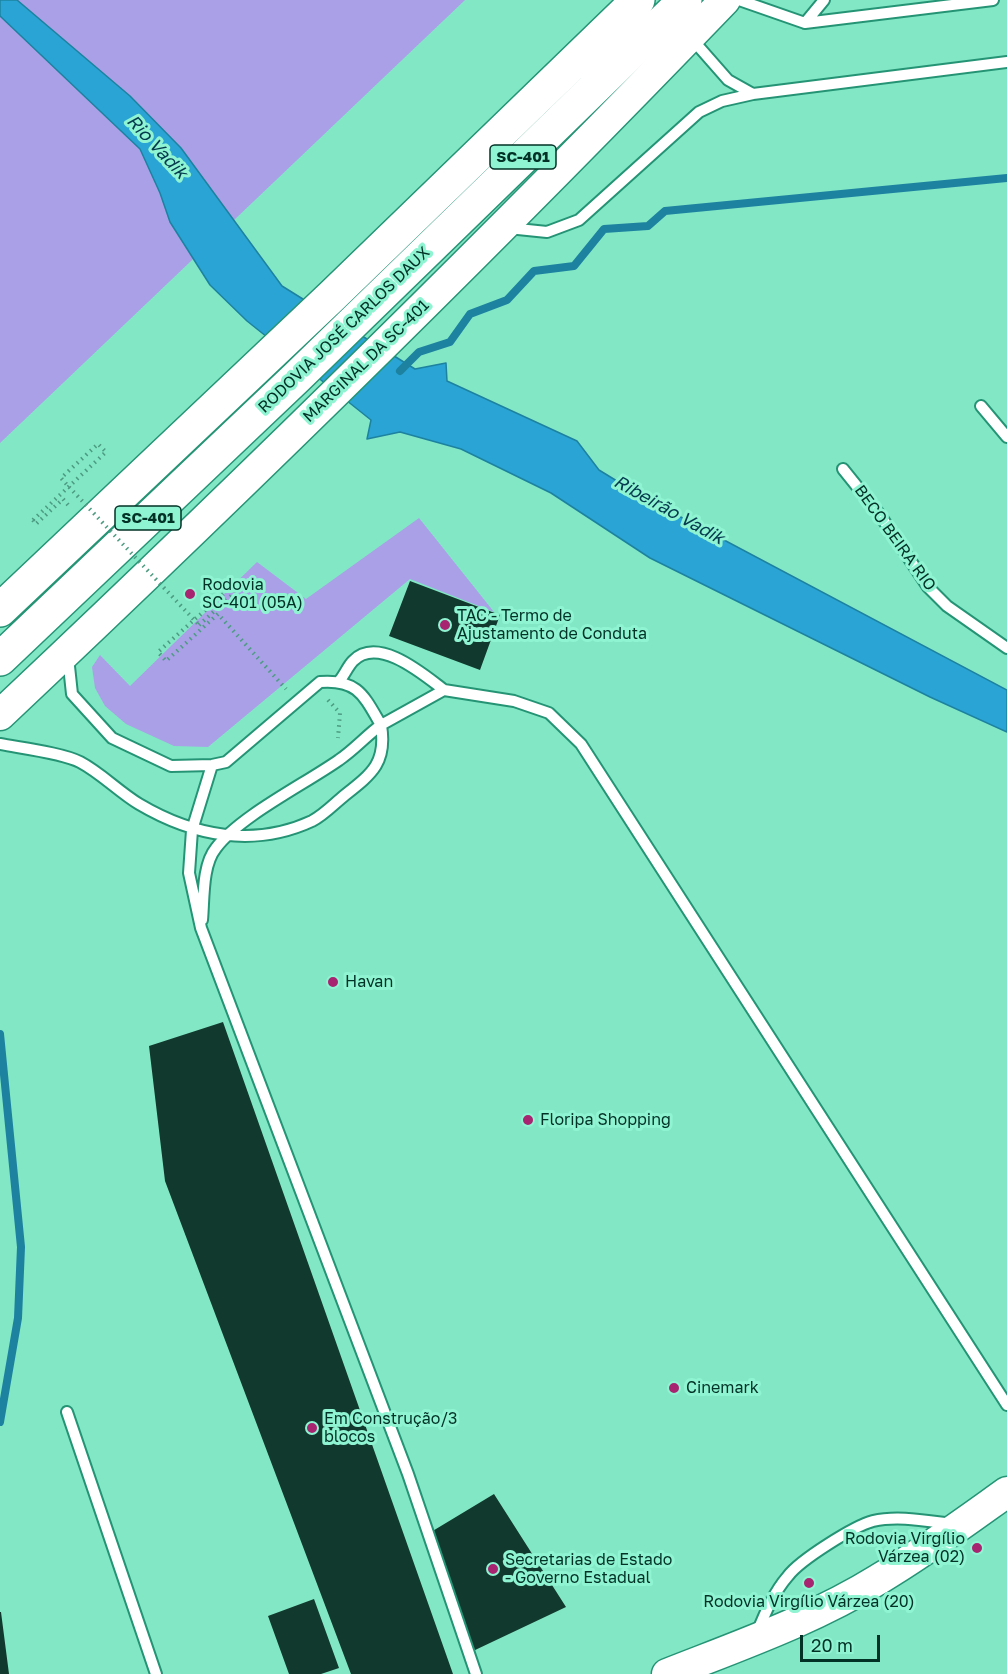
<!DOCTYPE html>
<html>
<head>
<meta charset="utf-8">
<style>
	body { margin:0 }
	#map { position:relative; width:1007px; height:1674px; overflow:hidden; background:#82e7c5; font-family:"Golos Text",sans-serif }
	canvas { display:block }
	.scale { position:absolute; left:800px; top:1635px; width:80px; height:27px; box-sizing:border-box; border:3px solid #023125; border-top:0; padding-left:8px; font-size:18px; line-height:21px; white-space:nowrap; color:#023125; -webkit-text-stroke:4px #8ff4d2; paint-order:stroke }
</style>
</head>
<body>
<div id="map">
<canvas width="1007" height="1674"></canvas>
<div class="scale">20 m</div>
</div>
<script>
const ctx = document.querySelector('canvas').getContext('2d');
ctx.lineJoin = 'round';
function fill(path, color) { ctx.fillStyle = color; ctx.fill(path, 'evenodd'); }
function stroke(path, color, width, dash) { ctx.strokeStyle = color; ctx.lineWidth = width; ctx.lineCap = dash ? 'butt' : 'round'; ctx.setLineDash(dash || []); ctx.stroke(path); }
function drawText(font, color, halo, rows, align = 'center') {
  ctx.font = font + ' "Golos Text",sans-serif'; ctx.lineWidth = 6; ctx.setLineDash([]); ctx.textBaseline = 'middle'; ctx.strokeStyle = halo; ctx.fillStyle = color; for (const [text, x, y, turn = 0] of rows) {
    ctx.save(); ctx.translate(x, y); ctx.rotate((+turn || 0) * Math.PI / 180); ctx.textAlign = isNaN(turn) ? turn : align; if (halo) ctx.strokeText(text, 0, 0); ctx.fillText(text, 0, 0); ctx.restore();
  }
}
const green = new Path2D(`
	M0,0H465L0,443Z
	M419,518L494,612L410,579L208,747L174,746L126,724L105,706L95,688L92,667L100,655L130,686L257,562L306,599Z`);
const water = new Path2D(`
	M0,0H17L130,96L181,148L282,286L415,369L446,363L447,381L577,441L599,470L643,497L1007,690V732L930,697L650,558L551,493L461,449L400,432L367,439L371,420L247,321L210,285L170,222L160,193L140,149L0,16Z`);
const stream = new Path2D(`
	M400,371L419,352L450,342L470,314L507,300L534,271L574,266L604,229L648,226L665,211L1007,178
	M0,1034L21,1247L18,1318L0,1422`);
const building = new Path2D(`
	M410,581L500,615L480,670L389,636Z
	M223,1022L453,1674H351L165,1181L149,1046Z
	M494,1494L566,1607L473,1651L431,1532Z
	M314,1599L339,1668L321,1674H289L268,1616Z
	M0,1612H1L9,1674H0Z`);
const path = new Path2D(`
	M33,520L106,452L98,444L61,478L69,487
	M33,520L36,524L63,499L69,506
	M199,625L242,586L238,581L158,652L166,661L218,614L286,689
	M328,700L340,713L338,738`);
const service = new Path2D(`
	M739,0L805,23L993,0
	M805,23L824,0
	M692,39L728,80L753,94
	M508,228L547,232L579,220L699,112L722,101L753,94L1007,62
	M981,406L1007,437
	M843,469L880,515L928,587L947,606L1007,648
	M68,657L72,694L112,738L171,766L212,765L226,762L320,682C358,679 364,696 381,725C367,735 354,750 339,760C305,784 240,816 216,848C202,865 204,899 202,920
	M340,680C345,674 348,666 353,661C378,635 424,675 444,690
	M0,744C21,748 63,753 80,762C101,773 119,792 139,804C193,836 254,848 312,821C324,815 335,803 345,795C373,773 387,762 381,725L444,690L514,701L549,713L581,744L1007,1405
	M212,765L192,830L189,873L201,928L408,1474L476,1674
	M67,1412L156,1674
	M757,1633C765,1613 774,1592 788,1576C800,1560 854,1526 873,1521C898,1515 927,1521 952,1524`);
const secondary = new Path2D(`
	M0,715C247,482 490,244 725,0
	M667,1674C738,1646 813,1620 879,1579C923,1553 965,1522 1007,1492`);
const trunk = new Path2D(`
	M0,610L332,296L638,0
	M0,659L296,378L685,0`);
const pathBridge = new Path2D(`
	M69,487L199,625`);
const markers = [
	[190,594,6,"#a72471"],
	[445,625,6,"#a72471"],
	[333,982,6,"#a72471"],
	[528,1120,6,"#a72471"],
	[674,1388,6,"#a72471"],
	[312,1428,6,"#a72471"],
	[977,1548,6,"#a72471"],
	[493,1569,6,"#a72471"],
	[809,1583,6,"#a72471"]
];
const shields = [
	[523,157,66],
	[148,518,66]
];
const shieldNames = [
	["SC-401",523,157],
	["SC-401",148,518]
];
const streetNames = [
	["RODOVIA JOSÉ CARLOS DAUX",344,330,-44],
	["MARGINAL DA SC-401",366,361,-44],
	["BECO BEIRA RIO",895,538,54]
];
const poiNames = [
	["Rodovia",202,585],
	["SC-401 (05A)",202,603],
	["TAC - Termo de",457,616],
	["Ajustamento de Conduta",457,634],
	["Havan",345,982],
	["Floripa Shopping",540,1120],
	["Cinemark",686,1388],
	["Em Construção/3",324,1419],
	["blocos",324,1437],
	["Rodovia Virgílio",965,1539,"right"],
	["Várzea (02)",965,1557,"right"],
	["Secretarias de Estado",505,1560],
	["- Governo Estadual",505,1578],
	["Rodovia Virgílio Várzea (20)",809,1602,"center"]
];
const waterNames = [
	["Rio Vadik",157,147,47],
	["Ribeirão Vadik",669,510,29]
];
fill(green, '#aaa0e8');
fill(water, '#29a4d4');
stroke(water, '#1d82a0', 1.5);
stroke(stream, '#1d82a0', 8);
fill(building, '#11392d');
stroke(service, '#259475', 14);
stroke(secondary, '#259475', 33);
stroke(trunk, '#259475', 36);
stroke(path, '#4d9b82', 4, [1.5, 4.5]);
stroke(service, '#fff', 10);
stroke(secondary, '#fff', 30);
stroke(trunk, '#fff', 33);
stroke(pathBridge, '#4d9b82', 4, [1.5, 4.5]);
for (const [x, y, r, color] of markers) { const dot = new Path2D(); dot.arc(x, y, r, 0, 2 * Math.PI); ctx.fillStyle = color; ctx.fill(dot); stroke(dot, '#8ff4d2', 2); }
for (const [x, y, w] of shields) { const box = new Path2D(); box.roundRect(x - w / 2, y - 12, w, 24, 4.5); ctx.fillStyle = '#8ff4d2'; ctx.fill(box); stroke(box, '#023125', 1.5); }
drawText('bold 15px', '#023125', null, shieldNames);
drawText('16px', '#023125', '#8ff4d2', streetNames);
drawText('16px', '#023125', '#8ff4d2', poiNames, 'left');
drawText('italic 18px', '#063a4e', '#8ff4d2', waterNames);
</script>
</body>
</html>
